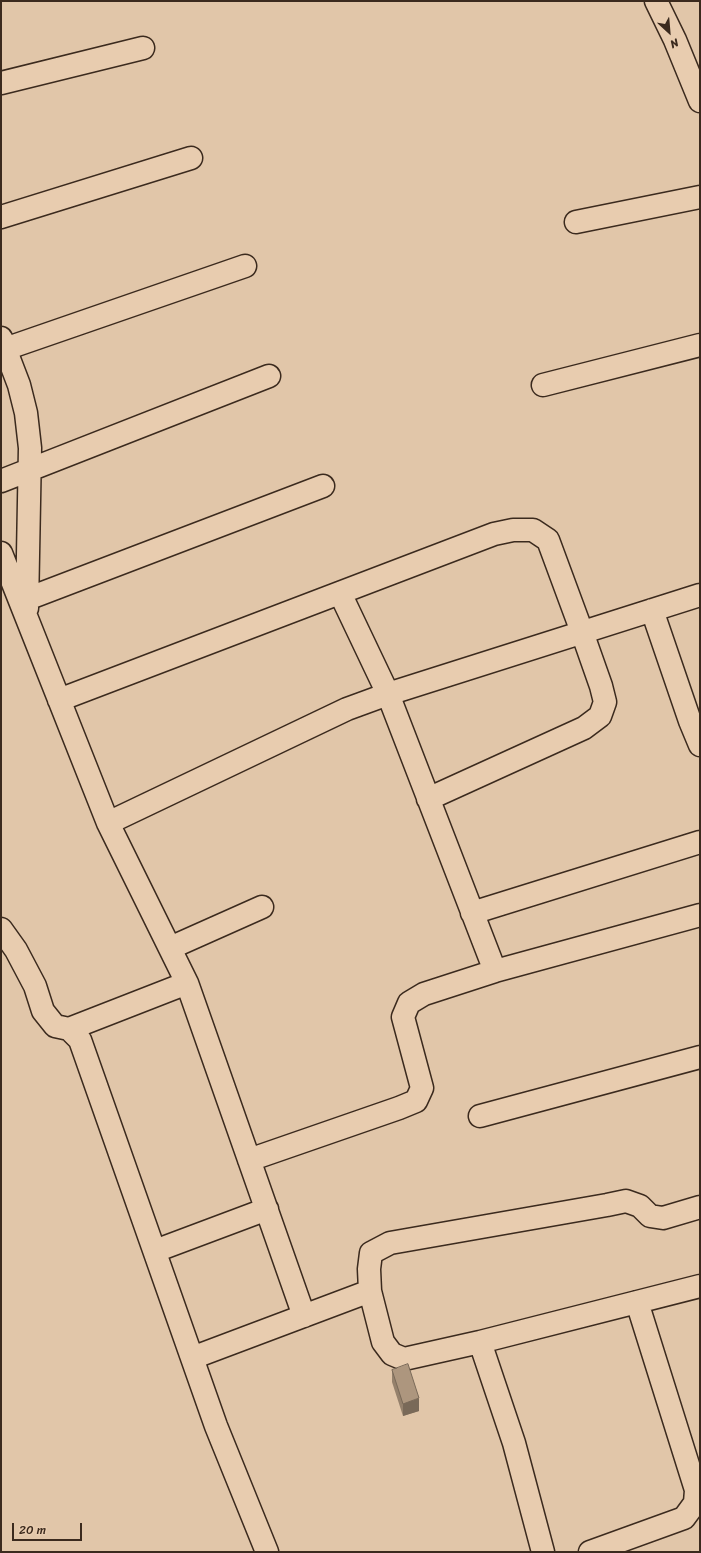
<!DOCTYPE html>
<html>
<head>
<meta charset="utf-8">
<style>
	body { margin:0 }
	#map { position:relative; width:701px; height:1553px; overflow:hidden; background:#e1c6a9; font-family:Sriracha,sans-serif }
	canvas { display:block }
	.frame { position:absolute; inset:0; border:2px solid #3b2a1e; pointer-events:none }
	.north { position:absolute; left:649px; top:12px; width:40px; height:40px; -webkit-text-stroke:3px #e8ccaf; paint-order:stroke; rotate:154deg; font-size:11px; font-weight:700; line-height:16px; text-align:center; color:#3b2a1e }
	.north::after { content:''; display:block; margin:auto; width:14px; height:18px; background:#3b2a1e; clip-path:polygon(50% 0,100% 100%,50% 72%,0 100%) }
	.scale { position:absolute; left:12px; top:1523px; width:70px; height:18px; box-sizing:border-box; border:2px solid #3b2a1e; border-top:0; padding-left:5px; font-size:12px; line-height:14px; white-space:nowrap; color:#3b2a1e; -webkit-text-stroke:3px #e8ccaf; paint-order:stroke }
</style>
</head>
<body>
<div id="map">
<canvas width="701" height="1553"></canvas>
<div class="frame"></div>
<div class="north">N</div>
<div class="scale">20 m</div>
</div>
<script>
const ctx = document.querySelector('canvas').getContext('2d');
ctx.lineJoin = 'round';
function stroke(path, color, width, dash) { ctx.strokeStyle = color; ctx.lineWidth = width; ctx.lineCap = dash ? 'butt' : 'round'; ctx.setLineDash(dash || []); ctx.stroke(path); }
function fill(path, color) { ctx.fillStyle = color; ctx.fill(path, 'evenodd'); }
const minor = new Path2D(`
	M656,1L675,40L700,101
	M1,83L143,48
	M1,217L191,158
	M576,222L700,197
	M1,338L19,385L26,413L30,448L27,608
	M5,349L245,266
	M543,385L700,345
	M1,481L269,376
	M1,553L108,823L187,983L304,1316
	M340,593L388,694L495,971
	M27,599L323,486
	M652,610L690,721L700,745
	M59,700L494,534L513,530H533L548,540L582,632L601,686L605,702L600,716L584,728L428,799
	M108,823L347,709L388,694L700,595
	M472,913L700,842
	M1,929L16,950L35,986L43,1011L55,1026L69,1029L80,1040L216,1426L267,1552
	M170,948L262,907
	M69,1029L187,983
	M480,1116L700,1057
	M249,1160L399,1108L416,1101L422,1088L403,1017L409,1003L424,994L495,971L700,915
	M700,1207L663,1218L650,1216L640,1206L626,1201L607,1205L390,1243L371,1253L369,1269L370,1291L383,1342L392,1354L404,1359L480,1342L700,1286
	M155,1251L267,1209
	M480,1342L514,1443L543,1552
	M192,1358L370,1291
	M590,1552L684,1518L695,1503L696,1490L637,1302`);
const wall = new Path2D(`
	M392,1370L419,1411L403,1416L392,1382Z`);
const shadedWall = new Path2D(`
	M419,1398V1411L403,1416V1404Z`);
const building = new Path2D(`
	M408,1364L419,1398L403,1404L392,1370Z`);
stroke(minor, '#3b2a1e', 25);
stroke(minor, '#e8ccaf', 22);
fill(wall, '#95816c');
fill(shadedWall, '#796958');
fill(building, '#ad967e');
stroke(building, '#796958', 1);
</script>
</body>
</html>
